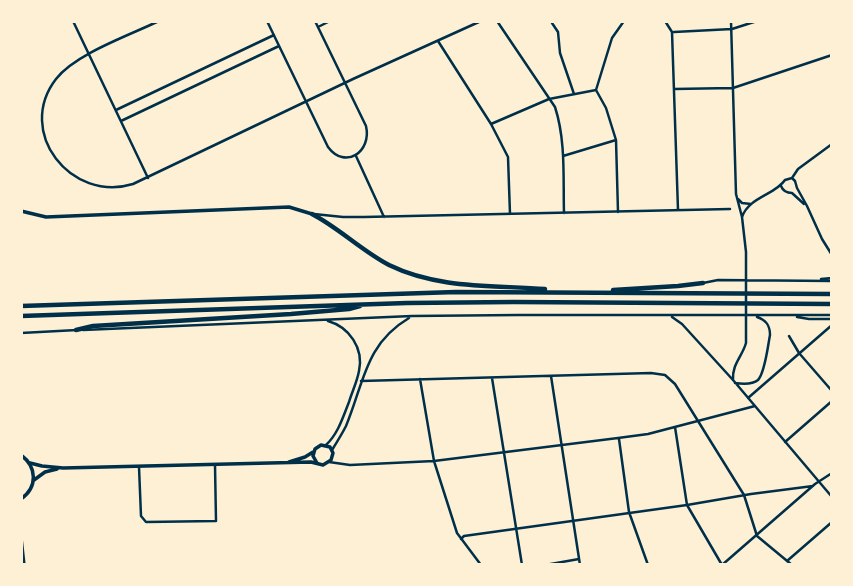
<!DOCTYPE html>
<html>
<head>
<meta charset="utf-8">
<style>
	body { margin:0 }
	#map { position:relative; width:853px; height:586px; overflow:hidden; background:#fdf0d5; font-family:Helvetica,sans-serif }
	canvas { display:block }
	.frame { position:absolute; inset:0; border:23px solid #fdf0d5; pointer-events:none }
</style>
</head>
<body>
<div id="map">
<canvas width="853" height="586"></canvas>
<div class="frame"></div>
</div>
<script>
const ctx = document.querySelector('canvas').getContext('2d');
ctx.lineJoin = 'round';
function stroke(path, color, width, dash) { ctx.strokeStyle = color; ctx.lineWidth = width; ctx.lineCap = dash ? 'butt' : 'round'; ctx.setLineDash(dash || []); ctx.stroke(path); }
const minor = new Path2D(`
	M73,21L148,178
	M159,21C130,35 75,54 56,79C15,132 71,203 133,184L353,79L481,21
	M267,21L328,147C345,170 372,152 366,126L315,21
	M497,21L555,107C566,141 563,178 564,213
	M665,21L672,32L678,210
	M731,21L736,194L742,217L746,252V343C742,357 732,364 733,380
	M552,23L558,32L560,53L574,94
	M318,27L330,21
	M674,32L732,29L757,21
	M438,41L491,124L508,157L510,214
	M674,89L733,88L832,55
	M596,90L606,108L616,140L618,212
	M116,110L274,35
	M121,121L279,46
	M491,124L549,99L596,90L612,38L624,21
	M356,156L384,217
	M563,156L616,140
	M792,178L795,181L797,188L807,206L822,239L832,255
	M792,178L798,169L832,144
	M781,186C783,191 786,193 792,193L804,204
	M738,199L742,203L751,204
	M314,214L343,217H364L730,209
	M742,217C749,197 775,195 785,180L792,178
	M821,279L832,278
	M703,283L718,280L832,281
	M672,317L682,324L733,380L832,497
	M797,317L809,319H832
	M83,330L412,316L518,315H832
	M21,333L77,330
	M789,336L799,353L832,391
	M551,376L580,565
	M492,378L522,565
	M420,379L434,461L457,533L481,565
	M361,381L651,373L665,375L675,384L744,495L757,536L792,565
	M735,383C742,384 752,385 758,380C765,373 768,345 770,335C770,325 766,320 757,317
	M748,398L832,325
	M675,427L687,505L722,565
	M619,439L629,512L648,565
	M785,442L832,401
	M326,445C338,434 343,417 349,402C352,392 357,382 359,371C364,348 349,327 328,321
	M332,450C337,442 342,434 346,426C364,383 365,344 409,318
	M329,462L350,465L434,461L618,438L648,434L755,406
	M139,467L141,516L146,522L216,521L215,465
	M461,539L464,536L687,505L751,494L813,486
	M787,561L832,522
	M545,565L579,559
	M722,565L815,484L832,473`);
const tertiary = new Path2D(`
	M21,211L46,217L289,207L312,214
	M289,462L305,457L313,452
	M30,463L42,466L63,468L311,462L323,465L331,460L333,453L330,447L321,445L315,449L313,456L317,463
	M34,480L45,472L57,469`);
const secondary = new Path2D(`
	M21,455C37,467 38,487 21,499
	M21,538L24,565`);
const motorway = new Path2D(`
	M312,214C339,228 362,251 389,265C438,289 492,285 545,289
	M613,290L678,286L703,283
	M21,306L456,292L832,294
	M21,316L407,303L514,302L832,304
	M76,330L93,326L291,314L349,309L360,306`);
stroke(minor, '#003049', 2.5);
stroke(tertiary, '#003049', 3.5);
stroke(secondary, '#003049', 3.5);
stroke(motorway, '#003049', 4.5);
</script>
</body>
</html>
